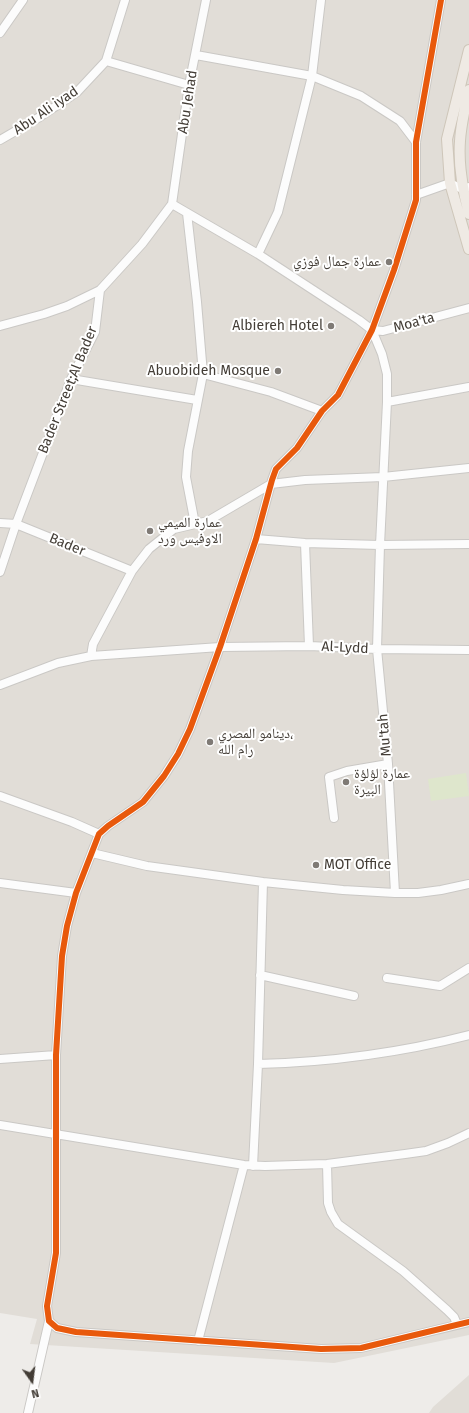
<!DOCTYPE html>
<html>
<head>
<meta charset="utf-8">
<style>
	body { margin:0 }
	#map { position:relative; width:469px; height:1413px; overflow:hidden; background:#eeece9; font-family:"Fira Sans",sans-serif }
	canvas { display:block }
	.north { position:absolute; left:12px; top:1361px; width:40px; height:40px; -webkit-text-stroke:3px #fff; paint-order:stroke; rotate:166deg; font-size:11px; font-weight:700; line-height:16px; text-align:center; color:#433d36 }
	.north::after { content:''; display:block; margin:auto; width:14px; height:18px; background:#433d36; clip-path:polygon(50% 0,100% 100%,50% 72%,0 100%) }
</style>
</head>
<body>
<div id="map">
<canvas width="469" height="1413"></canvas>
<div class="north">N</div>
</div>
<script>
const ctx = document.querySelector('canvas').getContext('2d');
ctx.lineJoin = 'round';
function fill(path, color) { ctx.fillStyle = color; ctx.fill(path, 'evenodd'); }
function stroke(path, color, width, dash) { ctx.strokeStyle = color; ctx.lineWidth = width; ctx.lineCap = dash ? 'butt' : 'round'; ctx.setLineDash(dash || []); ctx.stroke(path); }
function drawText(font, color, halo, rows, align = 'center') {
  ctx.font = font + ' "Fira Sans","Noto Naskh Arabic",sans-serif'; ctx.lineWidth = 4; ctx.setLineDash([]); ctx.textBaseline = 'middle'; ctx.strokeStyle = halo; ctx.fillStyle = color; for (const [text, x, y, turn = 0] of rows) {
    ctx.save(); ctx.translate(x, y); ctx.rotate((+turn || 0) * Math.PI / 180); ctx.textAlign = isNaN(turn) ? turn : align; if (halo) ctx.strokeText(text, 0, 0); ctx.fillText(text, 0, 0); ctx.restore();
  }
}
const residential = new Path2D(`
	M0,0H469V1335L334,1363L30,1344L37,1319L0,1313Z
	M469,1375V1413H429L433,1407Z`);
const green = new Path2D(`
	M466,773L469,796L431,801L428,779Z`);
const minor = new Path2D(`
	M441,0L416,142V200L394,270L372,330L338,395L322,411L297,448L276,469L272,480L256,539L220,647L190,729L178,754L164,776L143,802L108,826L99,834L76,893L67,926L62,956L56,1055V1253L47,1306L49,1321L57,1328L76,1332L321,1349L361,1348L469,1322
	M0,33L23,0
	M196,55L312,76L361,96L400,121L416,142
	M106,61L189,85
	M0,140L38,118L77,92L106,61L125,0
	M416,195L450,183L462,189L469,187
	M172,204L258,254L359,320L372,330L382,354L387,374V402L380,545L377,649L388,764L395,893
	M187,213L197,302L203,374L188,451L186,477L195,524
	M258,254L278,212L312,76L321,0
	M0,326L44,314L67,306L100,290
	M372,330L383,331L469,308
	M203,374L271,392L322,411
	M71,379L197,400
	M387,402L469,387
	M0,523L16,524L132,571
	M256,539L305,543L380,545L469,544
	M305,543L309,646
	M0,572L16,524L71,379L95,332L100,290L142,244L172,204L189,85L206,0
	M91,656L93,644L132,571L149,549L174,529L208,521L271,484L305,480L383,477L469,468
	M0,685L58,663L91,656L220,647L309,646L377,649L469,650
	M0,796L72,822L99,834
	M334,818L329,777L347,771L388,764
	M92,853L147,866L263,882L343,890L395,893H418L441,890L469,884
	M0,883L76,893
	M260,975L354,996
	M387,978L440,986L469,968
	M0,1059L56,1055
	M258,1064C331,1062 399,1053 469,1035
	M0,1125L244,1165L265,1166L327,1164L405,1154L426,1151L448,1143L469,1133
	M327,1164L328,1203L331,1212L338,1224L403,1271L447,1310L454,1317L457,1324
	M253,1166L258,1064L263,882
	M198,1341L244,1165
	M28,1413L49,1321`);
const major = new Path2D(`
	M469,50L447,139L450,183L469,249
	M469,90C465,107 461,124 460,141C458,166 463,191 469,214`);
const cycleway = new Path2D(`
	M441,0L416,142V200L394,270L372,330L338,395L322,411L297,448L276,469L272,480L256,539L220,647L190,729L178,754L164,776L143,802L108,826L99,834L76,893L67,926L62,956L56,1055V1253L47,1306L49,1321L57,1328L76,1332L321,1349L361,1348L469,1322`);
const markers = [
	[389,262,4,"#7f7a75"],
	[331,326,4,"#7f7a75"],
	[278,371,4,"#7f7a75"],
	[150,531,4,"#7f7a75"],
	[210,742,4,"#7f7a75"],
	[346,782,4,"#7f7a75"],
	[316,865,4,"#7f7a75"]
];
const streetNames = [
	["Abu Jehad",188,102,-81],
	["Abu Ali iyad",46,111,-34],
	["Moa'ta",414,323,-15],
	["Bader Street;Al Bader",68,390,-68],
	["Bader",67,545,22],
	["Al-Lydd",345,648,3],
	["Mu'tah",385,735,-95]
];
const poiNames = [
	["عمارة جمال فوزي",381,262,"right"],
	["Albiereh Hotel",323,326,"right"],
	["Abuobideh Mosque",270,371,"right"],
	["عمارة الميمي",158,523],
	["الاوفيس ورد",158,539],
	["دينامو المصري،",218,734],
	["رام الله",218,750],
	["عمارة لؤلؤة",354,774],
	["البيرة",354,790],
	["MOT Office",324,865]
];
fill(residential, '#e1ddd7');
fill(green, '#dee6cc');
stroke(minor, '#cac8c5', 10);
stroke(major, '#cec6b9', 12);
stroke(minor, '#fcfcfc', 8);
stroke(major, '#efeae4', 10);
stroke(cycleway, '#e8590c', 6);
for (const [x, y, r, color] of markers) { const dot = new Path2D(); dot.arc(x, y, r, 0, 2 * Math.PI); ctx.fillStyle = color; ctx.fill(dot); stroke(dot, '#fff', 1.5); }
drawText('14px', '#433d36', '#fff', streetNames);
drawText('14px', '#433d36', '#fff', poiNames, 'left');
</script>
</body>
</html>
